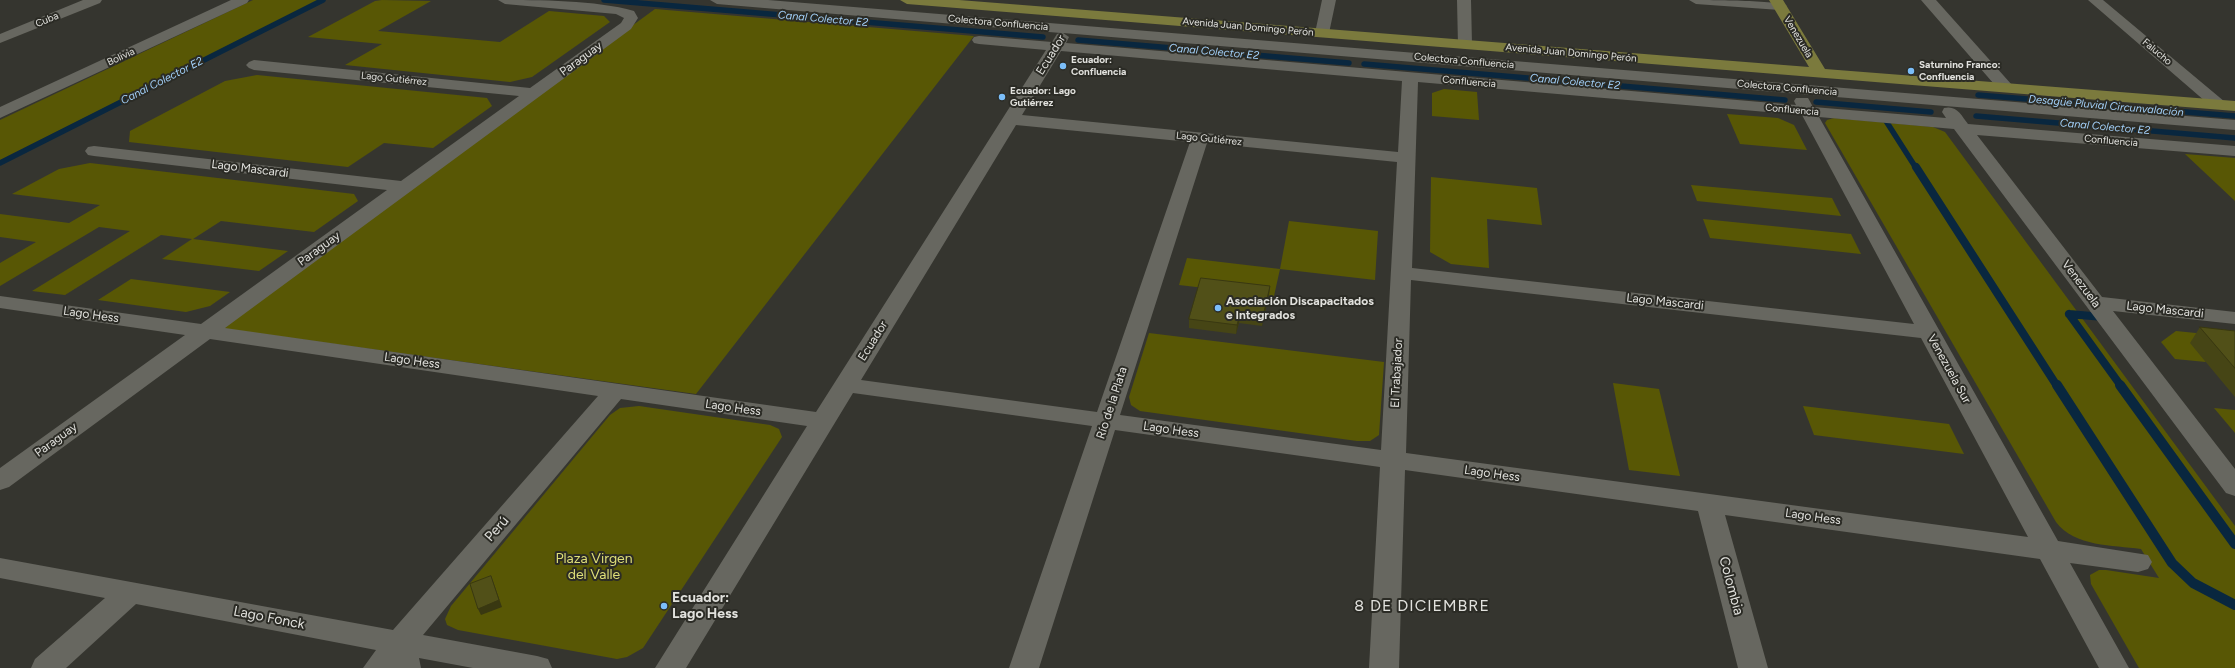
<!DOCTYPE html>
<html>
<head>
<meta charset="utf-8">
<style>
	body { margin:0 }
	canvas { display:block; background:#35352f }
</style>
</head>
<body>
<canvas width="2235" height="668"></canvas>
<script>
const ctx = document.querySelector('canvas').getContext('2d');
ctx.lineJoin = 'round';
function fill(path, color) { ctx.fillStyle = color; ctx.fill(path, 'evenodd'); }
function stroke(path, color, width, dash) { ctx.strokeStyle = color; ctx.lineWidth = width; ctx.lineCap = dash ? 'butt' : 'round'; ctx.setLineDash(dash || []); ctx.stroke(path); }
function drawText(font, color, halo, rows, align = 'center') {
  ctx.font = font + ' Figtree,sans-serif'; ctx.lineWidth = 4; ctx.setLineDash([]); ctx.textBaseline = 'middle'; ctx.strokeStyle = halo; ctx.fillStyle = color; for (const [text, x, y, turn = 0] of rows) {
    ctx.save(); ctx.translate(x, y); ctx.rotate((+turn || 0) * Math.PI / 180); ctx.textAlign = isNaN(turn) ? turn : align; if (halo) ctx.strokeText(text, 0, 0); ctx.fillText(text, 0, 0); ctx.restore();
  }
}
const green = new Path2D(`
	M253,0H320L0,160V120Z
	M382,0L431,1L378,31L500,42L549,11L604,16L610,22L532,77L510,82L345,65L382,44L308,37L375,1Z
	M655,9L974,36L696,394L219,328Z
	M257,75L487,98L492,106L433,148L384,143L348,167L129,142L130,131L225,81Z
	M1444,89L1477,92L1479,120L1432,116V93Z
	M1727,114L1778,118L1794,125L1807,150L1740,144Z
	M1834,118L1933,127L1945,132L2235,526V668H2139L2091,584L2090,575L2099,570H2106L2159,578L2141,549C2113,545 2075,547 2056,522L1825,123L1827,120Z
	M2185,154L2235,158V201Z
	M90,163L354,194L358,201L314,232L221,221L193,239L288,251L259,271L162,259L192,239L161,235L65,295L32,291L130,231L99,227L0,286V263L36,242L0,237V214L69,223L100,205L12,194L59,169Z
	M1431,177L1537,188L1542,225L1487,219L1489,268L1451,264L1430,252Z
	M1691,185L1832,198L1841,216L1697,201Z
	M1703,219L1851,234L1861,254L1710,238Z
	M1289,221L1378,231L1375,280L1280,269L1274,296L1179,285L1187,258L1280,269Z
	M131,279L230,292L210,306L186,312L98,300Z
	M2176,331L2235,337L2191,343L2206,362L2175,359L2161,342Z
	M1149,333L1384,362L1379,435L1370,441H1357L1140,411L1131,405L1129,397Z
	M1613,383L1659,389L1680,476L1629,470Z
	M639,406L770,425L779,429L782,437L643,648L627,657L617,659L458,630L447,625L445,619L451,606L610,415L620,408Z
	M1803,406L1949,424L1964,454L1814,435Z
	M2214,408L2235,410V433Z`);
const streamFar2 = new Path2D(`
	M604,0L1043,37
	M1078,40L1349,63
	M1364,64L1785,100
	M1978,95L2235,116
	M1816,102L1931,112
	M1976,116L2235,138
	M1886,121L1916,168
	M0,163L323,0`);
const streamFar1 = new Path2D(`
	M1916,167L2057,386
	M2069,314L2121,386
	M2069,314L2103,317`);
const stream = new Path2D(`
	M2057,385L2172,563L2193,583L2235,605
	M2120,385L2235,544`);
const minor = new Path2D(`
	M83,0H102L100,3L0,43V34Z
	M231,0H249L247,3L0,118V107Z
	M498,0C539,0 596,0 634,11L638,18L631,29L225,328L816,412L1046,50L979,44L974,43L972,40L974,37L979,36L1052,42L1057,34L1061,33L717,4L710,0H768L2235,120V130L1063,33L1069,37L1066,43L1796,105L1794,101L1796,98H1808L1813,107L1946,118L1942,112L1944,108C1957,105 1961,115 1968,124L2235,146V156L1977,135L2102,297L2235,312V324L2113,311L2235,469V496L2226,493L1954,129L1819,117L2058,541L2148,555L2152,562L2148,569L2138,572L2070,563L2129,668H2099L2040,559L1725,515L1768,668H1738L1698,511L1405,470L1399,668H1369L1380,467L1115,430L1039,668H1009L1092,426L853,393L686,668H655L807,426L621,399L423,635L537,656L548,659L552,668H473L419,658L421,668H363L376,650L136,604L66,668H31L35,659L105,598L0,578V558L393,630L598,396L210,339L9,487L0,490V468L185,335L0,308V296L201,324L387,190L94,156L88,155L85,151L88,147L94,146L401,181L519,96L254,70L249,68L246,65L249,62L254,60L530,88L621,23L624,18L616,14L505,4ZM1061,51L1402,81L1398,152L1022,115ZM1418,82L1802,115L1914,324L1412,268ZM1016,125L1190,142L1097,412L861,380ZM1207,143L1397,162L1381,450L1120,415ZM1411,280L1921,338L2028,537L1406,453Z
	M1322,0H1336L1329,33L1322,37L1315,33Z
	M1457,0H1471L1472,45L1470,48H1460L1458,45Z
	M1689,0C1704,0 1780,0 1787,6L1780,10L1696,4Z
	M1921,0H1936L2012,85L2014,88L2012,91H2000Z
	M2088,0H2103L2225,102L2227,105L2225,108H2213Z`);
const major = new Path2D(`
	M900,0H959L1809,67L1769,0H1783L1825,69L2235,101V111L907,4Z`);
const wall = new Path2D(`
	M1270,286L1269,295L1262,326L1239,323L1236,334L1189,328V319Z
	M2200,327L2235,331V397L2190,343Z`);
const shadedWall = new Path2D(`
	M1270,286L1269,295L1262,326L1263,316Z
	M1240,313L1239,323L1236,334L1237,325Z
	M491,576L502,607L481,615L478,609Z`);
const building = new Path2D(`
	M1201,278L1270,286L1263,316L1240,313L1237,325L1189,319Z
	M2200,327L2235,331V368Z
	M491,576L499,600L478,609L470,584Z`);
const markers = [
	[1063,66,4,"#7bbef9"],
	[1911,71,4,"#7bbef9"],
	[1002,97,4,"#7bbef9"],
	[1218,308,4,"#7bbef9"],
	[664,606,4,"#7bbef9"]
];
const farStreetnames = [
	["Cuba",47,20,-23],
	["Colectora Confluencia",998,23,5],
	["Avenida Juan Domingo Perón",1248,27,5],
	["Venezuela",1798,37,59],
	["Falucho",2157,52,40],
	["Avenida Juan Domingo Perón",1571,53,5],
	["Bolivia",121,57,-25],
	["Colectora Confluencia",1464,61,5],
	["Lago Gutiérrez",394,79,6],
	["Confluencia",1469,82,5],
	["Colectora Confluencia",1787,88,5],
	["Confluencia",1792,110,5],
	["Lago Gutiérrez",1209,139,6],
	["Confluencia",2111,141,5]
];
const farPoinames = [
	["Ecuador:",1071,60],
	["Confluencia",1071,72],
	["Saturnino Franco:",1919,65],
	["Confluencia",1919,77],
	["Ecuador: Lago",1010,91],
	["Gutiérrez",1010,103]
];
const farWaternames = [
	["Canal Colector E2",823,19,5],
	["Canal Colector E2",1214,52,5],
	["Canal Colector E2",162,81,-27],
	["Canal Colector E2",1575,82,5],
	["Desagüe Pluvial Circunvalación",2106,106,5],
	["Canal Colector E2",2105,127,5]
];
const streetNames = [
	["Ecuador",1051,55,-58],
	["Paraguay",581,59,-36],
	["Lago Mascardi",250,169,7],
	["Paraguay",319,249,-36],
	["Venezuela",2081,284,53],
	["Lago Mascardi",1665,302,6],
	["Lago Mascardi",2165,310,6],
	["Lago Hess",91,315,8],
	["Ecuador",873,341,-58],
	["Lago Hess",412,361,8],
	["Venezuela Sur",1949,369,61],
	["El Trabajador",1397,373,-87],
	["Río de la Plata",1112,403,-72],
	["Lago Hess",733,408,8],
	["Lago Hess",1171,430,8],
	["Paraguay",56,440,-36],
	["Lago Hess",1492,474,8],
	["Lago Hess",1813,517,8]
];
const poiNames = [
	["Asociación Discapacitados",1226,301],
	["e Integrados",1226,315]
];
const nearStreetnames = [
	["Perú",497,529,-49],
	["Colombia",1731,586,75],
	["Lago Fonck",269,618,11]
];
const nearParknames = [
	["Plaza Virgen",594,559],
	["del Valle",594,575]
];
const nearPoinames = [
	["Ecuador:",672,598],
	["Lago Hess",672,614]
];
const nearNeighbourhoodnames = [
	["8 DE DICIEMBRE",1422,606]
];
fill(green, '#585705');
stroke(streamFar2, '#09273f', 5.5);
stroke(streamFar1, '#09273f', 8);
stroke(stream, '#09273f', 10);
fill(minor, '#676760');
fill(major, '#7b7a3d');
fill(wall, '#464515');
fill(shadedWall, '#393811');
fill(building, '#515018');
stroke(building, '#393811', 1);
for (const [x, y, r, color] of markers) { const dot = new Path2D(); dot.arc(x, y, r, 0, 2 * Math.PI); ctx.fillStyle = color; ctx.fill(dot); stroke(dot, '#2b2b25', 1.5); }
drawText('10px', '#e1e1dd', '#2b2b25', farStreetnames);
drawText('bold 10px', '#e1e1dd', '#2b2b25', farPoinames, 'left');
drawText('italic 11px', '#a3d1fa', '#2b2b25', farWaternames);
drawText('12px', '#e1e1dd', '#2b2b25', streetNames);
drawText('bold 12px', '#e1e1dd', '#2b2b25', poiNames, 'left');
drawText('14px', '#e1e1dd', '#2b2b25', nearStreetnames);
drawText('14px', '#dede78', '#2b2b25', nearParknames);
drawText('bold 14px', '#e1e1dd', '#2b2b25', nearPoinames, 'left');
ctx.letterSpacing = '1px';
drawText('16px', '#e1e1dd', '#2b2b25', nearNeighbourhoodnames);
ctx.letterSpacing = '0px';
</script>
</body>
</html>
